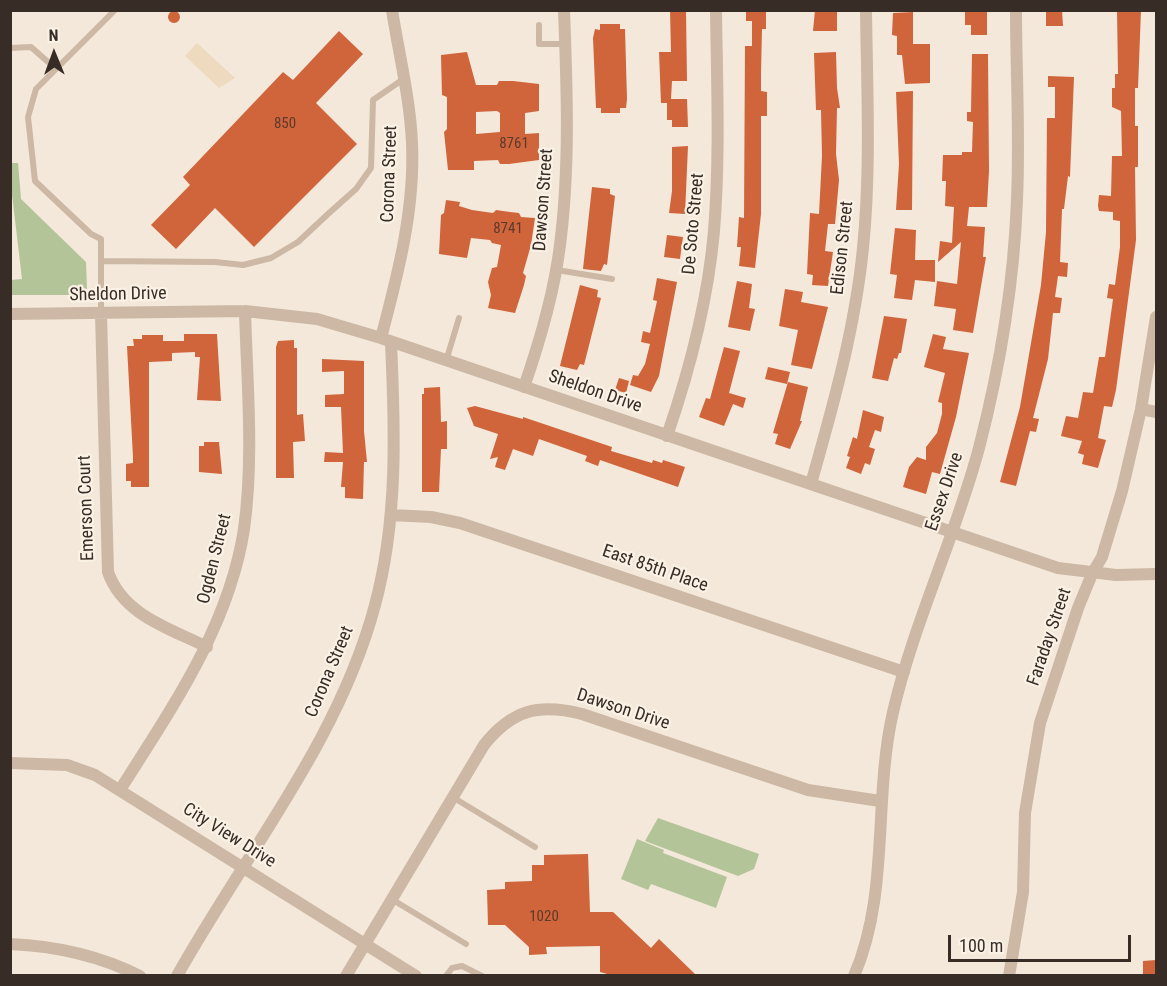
<!DOCTYPE html>
<html>
<head>
<meta charset="utf-8">
<style>
	body { margin:0 }
	#map { position:relative; width:1167px; height:986px; overflow:hidden; background:#f3e8d9; font-family:"Roboto Condensed",sans-serif }
	canvas { display:block }
	.frame { position:absolute; inset:0; border:12px solid #372c26; pointer-events:none }
	.north { position:absolute; left:24px; top:24px; width:60px; height:60px; -webkit-text-stroke:4px #fbf2e6; paint-order:stroke; rotate:359deg; font-size:16px; font-weight:700; line-height:24px; text-align:center; color:#372c26 }
	.north::after { content:''; display:block; margin:auto; width:21px; height:27px; background:#372c26; clip-path:polygon(50% 0,100% 100%,50% 72%,0 100%) }
	.scale { position:absolute; left:948px; top:935px; width:183px; height:27px; box-sizing:border-box; border:3px solid #372c26; border-top:0; padding-left:8px; font-size:18px; line-height:21px; white-space:nowrap; color:#372c26; -webkit-text-stroke:4px #fbf2e6; paint-order:stroke }
</style>
</head>
<body>
<div id="map">
<canvas width="1167" height="986"></canvas>
<div class="frame"></div>
<div class="north">N</div>
<div class="scale">100 m</div>
</div>
<script>
const ctx = document.querySelector('canvas').getContext('2d');
ctx.lineJoin = 'round';
function fill(path, color) { ctx.fillStyle = color; ctx.fill(path, 'evenodd'); }
function stroke(path, color, width, dash) { ctx.strokeStyle = color; ctx.lineWidth = width; ctx.lineCap = dash ? 'butt' : 'round'; ctx.setLineDash(dash || []); ctx.stroke(path); }
function drawText(font, color, halo, rows, align = 'center') {
  ctx.font = font + ' "Roboto Condensed",sans-serif'; ctx.lineWidth = 4.5; ctx.setLineDash([]); ctx.textBaseline = 'middle'; ctx.strokeStyle = halo; ctx.fillStyle = color; for (const [text, x, y, turn = 0] of rows) {
    ctx.save(); ctx.translate(x, y); ctx.rotate((+turn || 0) * Math.PI / 180); ctx.textAlign = isNaN(turn) ? turn : align; if (halo) ctx.strokeText(text, 0, 0); ctx.fillText(text, 0, 0); ctx.restore();
  }
}
const green = new Path2D(`
	M11,163H18L21,199L86,262L87,289L81,295H12L11,280L22,279L11,186Z
	M658,818L759,854L754,869L738,876L645,841Z
	M637,839L664,850L663,853L727,877L716,908L651,884L648,890L621,879Z`);
const plaza = new Path2D(`
	M197,43L235,78L219,88L185,56Z`);
const building = new Path2D(`
	M670,10H686L687,81H672L671,99H687L688,127H672V120H667V103H661L659,52H671Z
	M746,10H766V29H762L761,72V91L767,92V116H761V214L755,268L739,266L741,247H737L739,217L744,218L745,46H752V21H746Z
	M815,10H837V31H813Z
	M965,10H987V35H971V25H965Z
	M1046,10H1062L1063,26H1046Z
	M1117,10H1141L1138,88H1135V126H1138V167H1135L1136,240L1116,390L1112,407L1104,406L1098,438L1106,440L1098,468L1082,464L1084,455L1078,453L1082,441L1061,436L1066,416L1078,418L1083,392L1093,393L1099,357H1105L1113,299L1107,298L1109,284L1115,285L1120,247V221L1113,220V212L1099,211L1098,206L1099,195L1111,196L1112,156H1122L1121,111L1112,107V88H1115V74H1118Z
	M168 17a6 6 0 1 1 12 0a6 6 0 1 1-12 0Z
	M913,12V44H930V83L905,84L902,55H897V36L892,35L893,13Z
	M600,24H620V29H625L627,99L626,108H620V113H601V108H596L593,38L595,29L600,30Z
	M339,31L363,54L316,103L357,144L254,247L215,208L176,249L151,225L190,185L183,177L283,72L293,80Z
	M467,52L476,85H497L499,81H513L539,84V111L525,113V134L539,133V160L509,164H500L498,160L474,161V170H448L444,132L447,129V97L442,95L441,55ZM497,111L500,113V132L476,134V112Z
	M836,52L837,88L840,108H837L836,154L839,180L835,224H828L825,251L833,252L828,286L812,285L813,275L807,274L810,213L819,214L822,156L821,110H816L814,53Z
	M972,54H988L989,171L987,207H969L967,226L985,227L983,257H986L973,333L953,330L956,309L934,306L937,281L957,284L961,242L938,262L940,241L952,243L954,207L945,206L946,181H942L943,155H962V152H972L973,122L967,121V112H971Z
	M1048,76L1074,77L1070,177L1068,176L1064,209H1062L1060,262L1068,263L1067,277L1058,276L1055,297L1062,298L1060,313H1053L1048,359L1033,418L1039,419L1036,432L1030,431L1016,486L1000,482L1020,407L1041,285L1046,232L1047,118H1055V87H1048Z
	M913,91L912,210H896L899,164L896,92Z
	M688,146L685,214L669,213L672,191V147Z
	M592,187L610,189V194L615,196L607,265L604,264L601,271L583,269Z
	M446,200L460,202L459,206L472,210L493,213L496,210L510,212L519,213L521,217L535,218L531,245L523,273L526,276L524,285L515,313L488,308L491,295L488,282L492,268L497,267L501,245L492,243L490,240L471,238L467,258L439,254L441,215L444,213Z
	M895,228L916,230L915,260H935V282L915,280L912,300L894,298L897,275L890,274Z
	M667,235L683,237L680,259L664,257Z
	M657,278L677,282L659,376L651,392L630,385L633,375L638,376L645,364L650,344L641,342L643,331L650,333L657,301L653,300Z
	M737,281L752,284L749,308L755,309L750,331L728,327Z
	M580,285L598,290L597,297L601,298L584,365L580,364L577,370L560,366Z
	M785,289L803,292L801,302L828,307L812,369L791,365L798,330L779,326Z
	M884,316L907,319L901,353H899L897,359L894,358L888,381L872,378Z
	M184,334H217L221,401L197,400L200,357H195V352L172,353V361L149,362V487H131V481H126V464L133,463V457L127,346H134L133,339H142V335H163V341H184Z
	M933,334L946,337L943,349L969,353L956,417L940,474L932,472L926,494L903,487L909,467L917,457L926,460V447L937,433L942,414V403L938,402L945,373L924,367Z
	M294,340V348H297V415L303,414L305,441L293,442L294,478H276V347L278,341Z
	M724,347L740,351L729,393L746,398L743,408L733,404L724,426L699,417L706,398L710,399Z
	M322,359L364,361V431L367,462H364L363,499L345,498V487H341L343,462H324L325,452L343,453L341,407H325V395L344,394V371L322,372Z
	M768,367L790,372L787,384L765,379Z
	M619,378L629,381L626,393L615,390Z
	M788,382L808,387L800,421H802L790,449L775,444L778,434L773,433Z
	M440,387L441,422L447,421V449H441L439,492H422V394H424V388Z
	M475,406L523,419V417L612,447L611,451L652,463L653,460L662,463L663,460L685,467L678,487L600,460L598,466L585,461L587,456L539,439L533,456L513,449L505,470L495,467L498,457L490,459L498,434L474,426L467,408Z
	M863,410L884,417L881,432L875,430L869,447L875,449L870,465L865,463L861,474L846,468L850,457L847,456L853,437L857,439Z
	M204,442H219L222,474L199,472V446H204Z
	M588,854L590,912H613L651,948L659,939L696,975H611L600,972V946L546,947L547,954L529,955V947L505,925H488L487,890L505,889V882L532,881V865H544V855Z
	M1156,960V975H1143V961Z`);
const service = new Path2D(`
	M539,25V44H565
	M10,48L31,47L56,69
	M101,261L215,262L243,265L271,258L298,242L328,214L356,189L371,168L373,100L405,78
	M557,270L612,279
	M101,313V239L91,234L35,181L28,117L36,89L115,10
	M446,361L459,318
	M454,798L535,847
	M393,900L466,944
	M446,976L452,968L462,966L482,976`);
const minor = new Path2D(`
	M10,314L245,311L317,319L381,338L1058,568L1116,575L1156,574
	M101,314L108,572C123,615 169,628 207,647
	M381,338C398,274 415,209 412,143C410,98 399,55 392,10
	M524,387C540,341 554,294 560,245C570,167 567,88 564,10
	M1141,409L1156,412
	M667,436C690,369 708,301 714,231C720,158 717,84 716,10
	M811,484C833,406 855,329 863,248C871,169 867,89 866,10
	M391,515L431,517L460,523L904,672
	M10,763L67,765L95,775L416,976
	M120,790C171,709 229,627 244,529C254,458 247,383 245,311
	M10,944C57,946 98,955 140,976
	M177,976C245,854 339,741 375,605C398,520 395,430 391,343
	M346,976L484,745C512,710 538,703 582,714L808,790L880,801
	M854,976C890,893 873,799 893,712C914,622 955,538 979,448C1000,367 1014,283 1017,199C1020,136 1016,73 1016,10
	M1009,976L1023,892L1025,813L1040,723L1078,608L1092,574L1102,557L1122,491L1141,409L1156,317`);
const numberNames = [
	["850",285,124],
	["8761",514,144],
	["8741",508,229],
	["1020",544,917]
];
const streetNames = [
	["Corona Street",390,174,-88],
	["Dawson Street",544,200,-86],
	["De Soto Street",694,224,-85],
	["Edison Street",843,248,-84],
	["Sheldon Drive",118,295,-1],
	["Sheldon Drive",595,392,19],
	["Essex Drive",945,492,-71],
	["Emerson Court",87,508,-92],
	["Ogden Street",215,559,-76],
	["East 85th Place",655,569,19],
	["Faraday Street",1050,637,-71],
	["Corona Street",330,672,-67],
	["Dawson Drive",623,710,18],
	["City View Drive",229,836,32]
];
fill(green, '#b3c498');
fill(plaza, '#eddabf');
fill(building, '#d0643b');
stroke(service, '#ccb8a4', 6);
stroke(minor, '#ccb8a4', 12);
drawText('15px', '#5d3a2b', null, numberNames);
drawText('18px', '#372c26', '#fbf2e6', streetNames);
</script>
</body>
</html>
